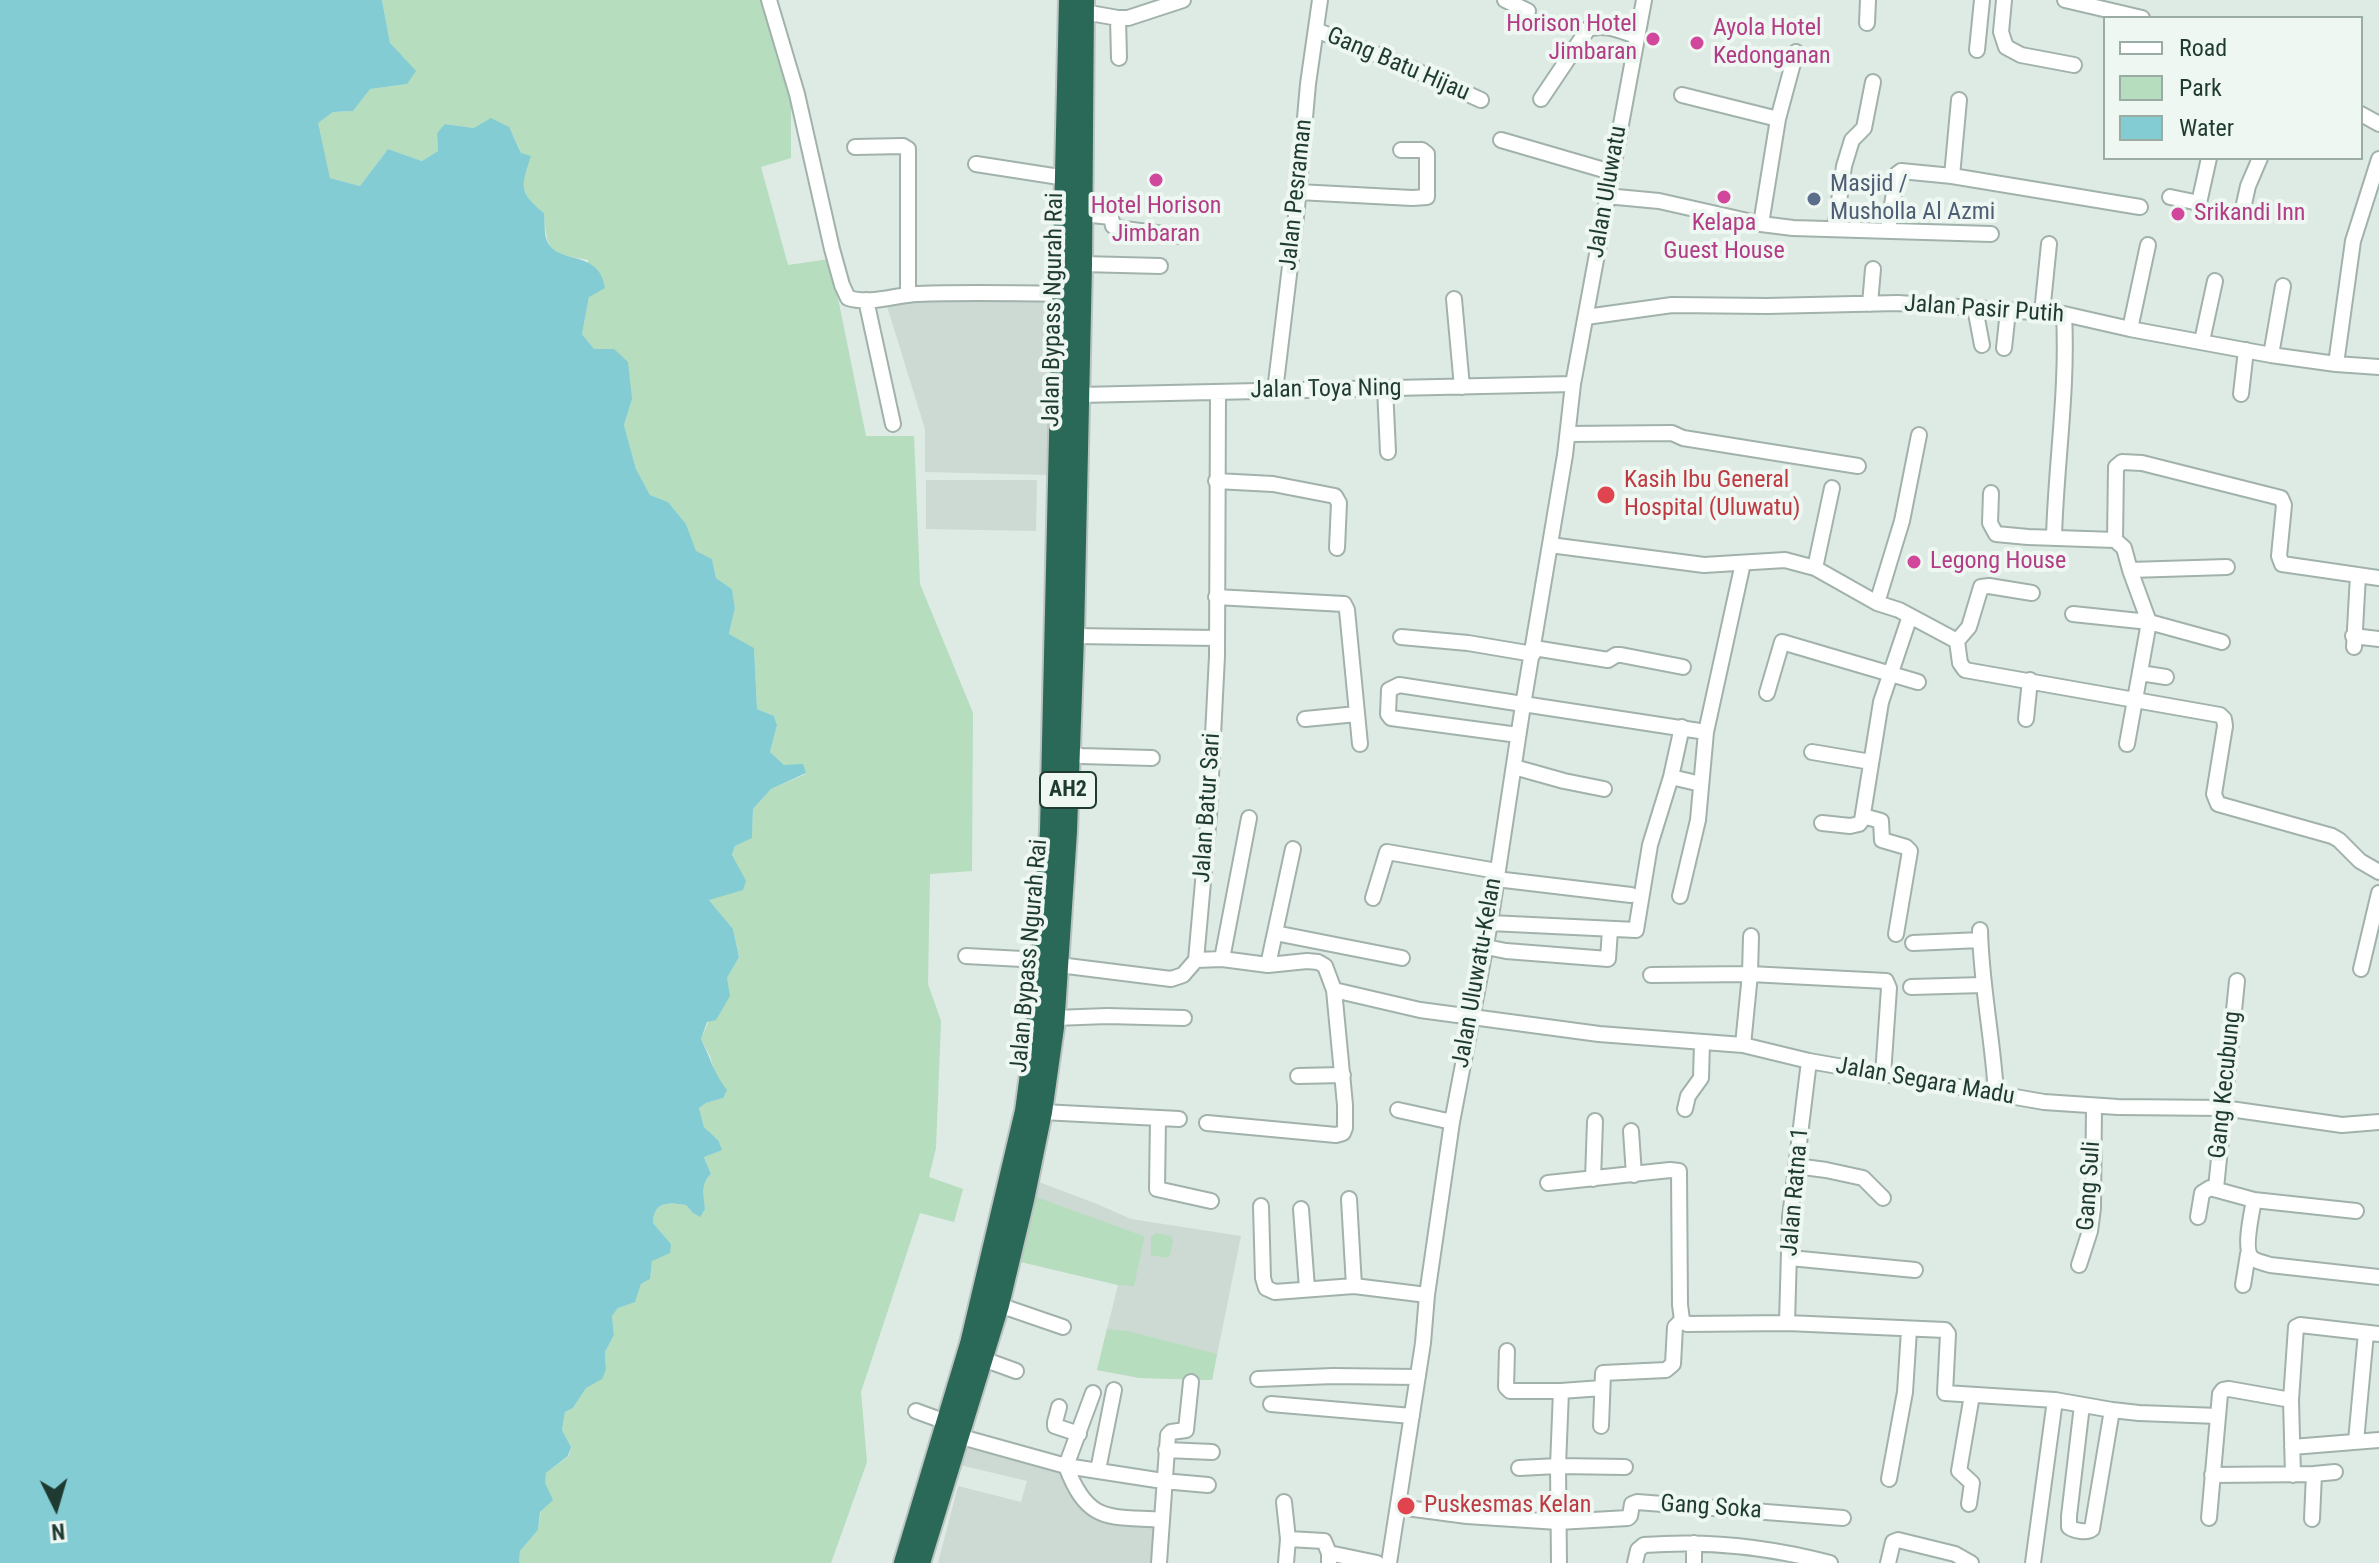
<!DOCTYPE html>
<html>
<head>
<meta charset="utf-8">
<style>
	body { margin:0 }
	#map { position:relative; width:2379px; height:1563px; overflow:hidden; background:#deeae4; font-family:"Roboto Condensed",sans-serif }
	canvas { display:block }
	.legend { position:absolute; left:2103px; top:16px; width:260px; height:144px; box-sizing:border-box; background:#eef7f2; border:2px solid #9baca5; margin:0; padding:10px 14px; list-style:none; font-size:24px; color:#1f3b31 }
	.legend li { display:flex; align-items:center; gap:16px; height:40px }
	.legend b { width:40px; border:2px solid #9baca5 }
	.north { position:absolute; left:16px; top:1467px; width:80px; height:80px; -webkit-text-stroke:6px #eef7f2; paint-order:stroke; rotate:175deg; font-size:22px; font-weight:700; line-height:32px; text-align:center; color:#1f3b31 }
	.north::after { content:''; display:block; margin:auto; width:28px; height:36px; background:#1f3b31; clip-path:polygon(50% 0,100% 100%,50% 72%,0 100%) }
</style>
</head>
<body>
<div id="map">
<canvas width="2379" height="1563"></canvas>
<ul class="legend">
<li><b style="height:10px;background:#fff"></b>Road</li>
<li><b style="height:22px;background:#b5ddbe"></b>Park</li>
<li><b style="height:22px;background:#83ccd3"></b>Water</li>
</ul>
<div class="north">N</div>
</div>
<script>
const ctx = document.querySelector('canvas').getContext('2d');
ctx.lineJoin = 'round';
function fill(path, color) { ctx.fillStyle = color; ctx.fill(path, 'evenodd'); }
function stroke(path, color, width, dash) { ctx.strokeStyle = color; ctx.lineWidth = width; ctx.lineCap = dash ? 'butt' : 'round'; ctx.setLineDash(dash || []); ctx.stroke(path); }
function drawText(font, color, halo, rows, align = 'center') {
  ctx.font = font + ' "Roboto Condensed",sans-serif'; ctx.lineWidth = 8; ctx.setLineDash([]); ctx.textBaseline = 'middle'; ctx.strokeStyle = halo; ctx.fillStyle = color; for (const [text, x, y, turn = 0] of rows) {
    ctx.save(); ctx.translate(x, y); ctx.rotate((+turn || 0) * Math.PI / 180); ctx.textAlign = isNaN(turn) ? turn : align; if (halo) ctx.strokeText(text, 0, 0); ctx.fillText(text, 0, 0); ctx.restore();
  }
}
const built = new Path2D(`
	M932,299H1054L1049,475L925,472V429L886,303Z
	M926,480H1037L1036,531L926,529Z
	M1031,1179L1097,1204L1131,1219L1241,1236L1212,1380L1140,1378L1097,1370L1118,1285L1017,1261Z
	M966,1448L1061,1472L1076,1505L1084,1513L1096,1519L1157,1524L1153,1563H938L958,1486L1021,1502L1027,1481L960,1465Z`);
const green = new Path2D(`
	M382,0H766L791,83V158L761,167L788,265L830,259L866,436H914L920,584L973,713L972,871L930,874L928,984L941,1021L936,1148L929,1177L963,1189L954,1222L920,1213L861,1392L867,1462L831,1563H519L520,1551L538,1530L546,1473L569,1456L571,1447L562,1430L565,1412L573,1408L586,1388L602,1378L606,1370L605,1352L614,1335L612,1316L618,1308L635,1301L641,1284L650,1279L652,1261L671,1244L653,1223C654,1201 668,1202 686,1205L692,1212L705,1209C704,1195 700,1184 711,1174L704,1156L718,1140L704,1127L699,1108L706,1103L723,1098L710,1056L701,1039L727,978L739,956L733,929L709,900L745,881L732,856L735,846L752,837L753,809L771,789L806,774L784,765L770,752L777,725L774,716L757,709L754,648L729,635L735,608L732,589L716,578L712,559L696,552L686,524L668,502L650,495L636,469L624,425L632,399L614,350L594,349L582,334L589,297L588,260C549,253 547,252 544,213C516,191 526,187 522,157C520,147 513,136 508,127L474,128L446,124L437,133L438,151L422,161L388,149L360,186L330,178L317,123L333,112L353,111L369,89L407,84L390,43Z
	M1028,1194L1143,1236L1144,1239L1134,1286L1118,1285L1017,1261Z
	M1156,1233L1171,1236L1173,1241L1170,1255L1166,1258L1151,1255V1237Z
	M1107,1329L1127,1331L1217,1354L1212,1380L1140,1378L1097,1370Z`);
const water = new Path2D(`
	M0,0H382L390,43L416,71L407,84L370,89L353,111L333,112L318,123L330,178L360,186L388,149L422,161L438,151L437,133L445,124L474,128L491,118L509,127L521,153L531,156C521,186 518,192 544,213C545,220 544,231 546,238C555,267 599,247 605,288L589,297L582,334L594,349H614L628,362L632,399L624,425L636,469L650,495L668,502L686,524L696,551L712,559L716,578L732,589L735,608L729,634L754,648L757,709L774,716L777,725L770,752L784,765L803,764L806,773L771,789L753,809L752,838L735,846L732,855L746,881L743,890L709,900L733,929L739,957L727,978L730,996L716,1020L707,1022L701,1039C710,1057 714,1074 727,1090L723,1098L706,1103L699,1108L704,1127L718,1140L722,1150L704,1157L711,1174C700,1184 704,1195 705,1209L700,1217L692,1212L686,1205C668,1202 654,1201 653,1223L671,1244L670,1253L652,1261L650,1279L641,1284L635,1302L618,1308L612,1316L614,1335L605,1352L606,1370L602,1379L586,1388L573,1408L565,1412L562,1430L571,1447L568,1456L546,1473L545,1483L553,1500L540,1512L538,1530L520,1551L519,1563H0Z`);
const minor = new Path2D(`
	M769,0L797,94L832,249L842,285L848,298C870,305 895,295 917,294C966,292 1014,293 1063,294
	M1505,0L1528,11
	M2004,0L2001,32L2006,47L2021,55L2074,65
	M2065,0L2142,18
	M1084,12L1118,18L1119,58
	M1118,18H1128L1183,0
	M1867,23L1868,0
	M1316,30L1410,68L1481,100
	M1977,50L1982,0
	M1682,95L1778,119
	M1541,99L1588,29C1604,23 1621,31 1636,36
	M2361,114L2379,124
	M1501,140L1611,172
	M855,147L903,146L908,149V294
	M976,164L1066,178
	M1952,176L1959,100
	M1298,192L1412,198L1427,197V154L1422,150H1401
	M1606,196L1659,201L1761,224L1793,228L1991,234
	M2170,197L2199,203L2209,158
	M2244,204L2248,186L2260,158
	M1082,214L1111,217L1113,226L1116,228L1180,236
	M1761,224L1778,119L1796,52
	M1835,229L1844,166L1852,140L1864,128L1873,82
	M1888,230L1896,180L1897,174L1901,171L1952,176L2140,207
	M1082,264L1160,266
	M1454,299L1462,387
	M866,300L893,424
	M1870,304L1873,269
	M1975,308L1982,345
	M2042,313L2049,244
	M1586,317L1672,305L1767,306L1898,303L2064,314L2130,329L2271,355L2336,364L2379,367
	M2130,329L2148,245
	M2202,341L2215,281
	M2004,348L2008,311
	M2271,355L2283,286
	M2336,364L2353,241L2379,159
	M1385,388L1388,452
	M1275,391L1297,208L1308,84L1320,0
	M2241,394L2246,350
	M1079,395L1573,384
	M1568,434L1672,433L1683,438L1858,466
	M1216,481L1273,484L1335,496L1339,503L1337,548
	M1991,493L1990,523L1996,534L2028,537L2115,540L2124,548L2130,570L2149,622L2127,744
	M2054,537C2056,463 2068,390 2064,314
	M2115,540L2116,467L2122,462L2142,463L2281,498L2284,505L2279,556L2282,564L2379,578
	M1550,545L1704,565L1785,560L1815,568L1877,603L1899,610L1957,641L1969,627L1981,587L1989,586L2032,593
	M1815,568L1832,488
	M2130,570L2227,567
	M1216,597L1344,604L1347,610L1360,744
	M1877,603L1902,521L1919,435
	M2073,614L2149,622L2222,642
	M1074,636L1217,638
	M2353,636L2379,639
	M1401,637L1468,643L1533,654
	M1957,641L1960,663L1965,670L2220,715L2224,719L2225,726L2214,794L2218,804L2332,836L2339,840L2360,861L2379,872
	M2354,647L2358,575
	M1534,648L1608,660L1616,655H1621L1683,667
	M2140,673L2166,677
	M1767,693L1782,642L1918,682
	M1305,719L1357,714
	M2026,719L2030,680
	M1518,735L1391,718L1388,714L1389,690L1399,685L1706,732
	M1070,752L1081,756L1152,758
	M1812,752L1871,762
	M1514,767L1564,781L1604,789
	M1671,777L1701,784
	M1863,816L1881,821L1882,840L1906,847L1910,851L1896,934
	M1822,823L1850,826L1859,824L1862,820L1881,702L1910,616
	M1496,879L1631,895
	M1680,896L1698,820L1706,732L1743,563
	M1373,898L1387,852L1497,871
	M1490,923L1636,930L1650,845L1671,777L1682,727
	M1980,930C1981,985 1993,1039 1996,1094
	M1275,933L1402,958
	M1913,943L1980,940
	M1486,947L1506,951L1608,959L1610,930
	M966,956L1041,960
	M1222,959L1249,818
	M1196,960L1222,959L1268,965L1307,961L1318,962L1325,966L1334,990L1345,1105V1128L1343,1133L1336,1135L1207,1123
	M1059,965L1171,979L1183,975L1196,960L1209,815L1217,656L1218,392
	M1268,965L1293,849
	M2361,969L2379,893
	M1651,975L1750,974L1886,981L1889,988L1883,1075
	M1911,987L1983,985
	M1334,990L1420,1010L1599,1034L1743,1045L1809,1061L2044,1102L2118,1107L2223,1108L2342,1125L2379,1122
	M1055,1018L1107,1016L1184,1018
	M1743,1045L1750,974L1751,936
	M1298,1076L1343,1075
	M1685,1109L1688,1096L1701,1078L1702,1042
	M1398,1110L1452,1122
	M1042,1112L1179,1119
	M1158,1118L1157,1189L1211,1201
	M1631,1131L1634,1175
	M1796,1166L1826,1170L1863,1178L1883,1198
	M1593,1179L1595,1121
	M1548,1183L1670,1170L1679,1171L1680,1305L1682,1320L1687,1324L1787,1323L1945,1330L1948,1334L1945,1393L2055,1400L2112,1410L2139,1413L2218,1416
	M2216,1188L2237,981
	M1349,1199L1354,1286
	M2254,1200C2252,1212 2243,1250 2252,1258C2257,1262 2265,1263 2270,1265L2379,1277
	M1261,1206L1263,1278L1266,1288L1275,1292L1354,1286L1427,1295
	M1301,1209L1307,1288
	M2198,1217L2202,1193L2210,1188L2254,1200L2356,1211
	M1790,1258L1915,1270
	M2079,1265L2090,1231L2093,1208L2094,1106
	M2243,1285L2248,1254
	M999,1305L1063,1327
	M1787,1323L1790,1217L1809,1061
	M1507,1351L1506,1387L1510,1391H1561L1602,1388
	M983,1359L1016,1371
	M1258,1379L1333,1376L1418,1377
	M1093,1393L1066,1466C1088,1524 1108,1516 1162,1520
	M1271,1404L1412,1416
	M2082,1405L2069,1516V1527C2074,1531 2087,1533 2092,1529L2112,1410
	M1059,1407L1055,1422V1426L1079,1434
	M916,1411L946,1422
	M1601,1426L1603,1373L1666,1370L1673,1364L1675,1327L1682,1320
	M958,1436L1066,1466L1163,1481L1208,1485
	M2356,1441L2366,1333
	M2292,1447L2379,1440
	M1166,1450L1212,1452
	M1519,1468L1558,1466L1625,1467
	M1098,1470L1114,1390
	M2212,1475L2314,1474
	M2293,1475L2291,1400L2296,1327L2300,1325L2379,1334
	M1889,1479L1905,1392L1909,1330
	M1284,1502L1288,1539L1324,1541L1329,1553V1563
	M1969,1504L1972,1483L1959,1471L1972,1395
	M1399,1507L1467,1516L1558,1522L1628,1518L1630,1516L1632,1504L1637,1502L1843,1518
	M2209,1518L2220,1394L2223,1390L2229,1389L2291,1400
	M2312,1519L2314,1474L2335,1472
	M1329,1553L1377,1563
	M1159,1563L1168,1435L1171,1432L1186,1430L1191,1382
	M1286,1563L1288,1539
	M1389,1563L1423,1343L1427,1295L1452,1122L1490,923L1523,705L1565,455L1573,384L1644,0
	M1559,1563L1558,1466L1561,1391
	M1635,1563L1638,1550L1644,1545C1707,1540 1770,1547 1830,1563
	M1694,1563V1543
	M1888,1563L1893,1542L1898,1540L1955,1554L1971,1563
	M2033,1563L2055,1400`);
const highway = new Path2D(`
	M904,1563L970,1344L1025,1111L1036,1030L1050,831L1069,0
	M920,1563L999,1305L1024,1200L1042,1112L1054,1027L1067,831L1074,636L1082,264L1084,0`);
const markers = [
	[1653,39,8,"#d1479c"],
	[1697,43,8,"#d1479c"],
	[1156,180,8,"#d1479c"],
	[1724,197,8,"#d1479c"],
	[1814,199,8,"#5c6f8a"],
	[2178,214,8,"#d1479c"],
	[1606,495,10,"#e0444e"],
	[1914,562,8,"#d1479c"],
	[1406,1506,10,"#e0444e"]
];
const shields = [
	[1068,790,56]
];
const shieldNames = [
	["AH2",1068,790]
];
const hotelNames = [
	["Horison Hotel",1637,25,"right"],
	["Jimbaran",1637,53,"right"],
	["Ayola Hotel",1713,29],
	["Kedonganan",1713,57],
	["Hotel Horison",1156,207,"center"],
	["Jimbaran",1156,235,"center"],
	["Srikandi Inn",2194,214],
	["Kelapa",1724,224,"center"],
	["Guest House",1724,252,"center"],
	["Legong House",1930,562]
];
const streetNames = [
	["Gang Batu Hijau",1398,65,23],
	["Jalan Uluwatu",1608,192,-80],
	["Jalan Pesraman",1297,195,-84],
	["Jalan Bypass Ngurah Rai",1054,310,-89],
	["Jalan Pasir Putih",1984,310,4],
	["Jalan Toya Ning",1326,390,-1],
	["Jalan Batur Sari",1208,808,-86],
	["Jalan Bypass Ngurah Rai",1030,956,-85],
	["Jalan Uluwatu-Kelan",1478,973,-80],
	["Jalan Segara Madu",1925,1082,10],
	["Gang Kecubung",2226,1085,-84],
	["Gang Suli",2090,1186,-86],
	["Jalan Ratna 1",1796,1192,-85],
	["Gang Soka",1711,1508,4]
];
const serviceNames = [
	["Masjid /",1830,185],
	["Musholla Al Azmi",1830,213]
];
const healthNames = [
	["Kasih Ibu General",1624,481],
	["Hospital (Uluwatu)",1624,509],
	["Puskesmas Kelan",1424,1506]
];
fill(built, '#ccdad3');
fill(green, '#b5ddbe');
fill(water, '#83ccd3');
stroke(minor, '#a1b2ab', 18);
stroke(highway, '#bcc4c1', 24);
stroke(minor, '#fff', 14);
stroke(highway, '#2a6857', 20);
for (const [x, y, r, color] of markers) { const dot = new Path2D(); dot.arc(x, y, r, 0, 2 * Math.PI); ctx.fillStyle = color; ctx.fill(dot); stroke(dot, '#eef7f2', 3); }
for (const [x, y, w] of shields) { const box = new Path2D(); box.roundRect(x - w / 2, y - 18, w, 36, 6); ctx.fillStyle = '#eef7f2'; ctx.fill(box); stroke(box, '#1f3b31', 2); }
drawText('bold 22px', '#1f3b31', null, shieldNames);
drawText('24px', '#b23c85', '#eef7f2', hotelNames, 'left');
drawText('24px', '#1f3b31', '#eef7f2', streetNames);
drawText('24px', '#4e5e75', '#eef7f2', serviceNames, 'left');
drawText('24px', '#be3a42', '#eef7f2', healthNames, 'left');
</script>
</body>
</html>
